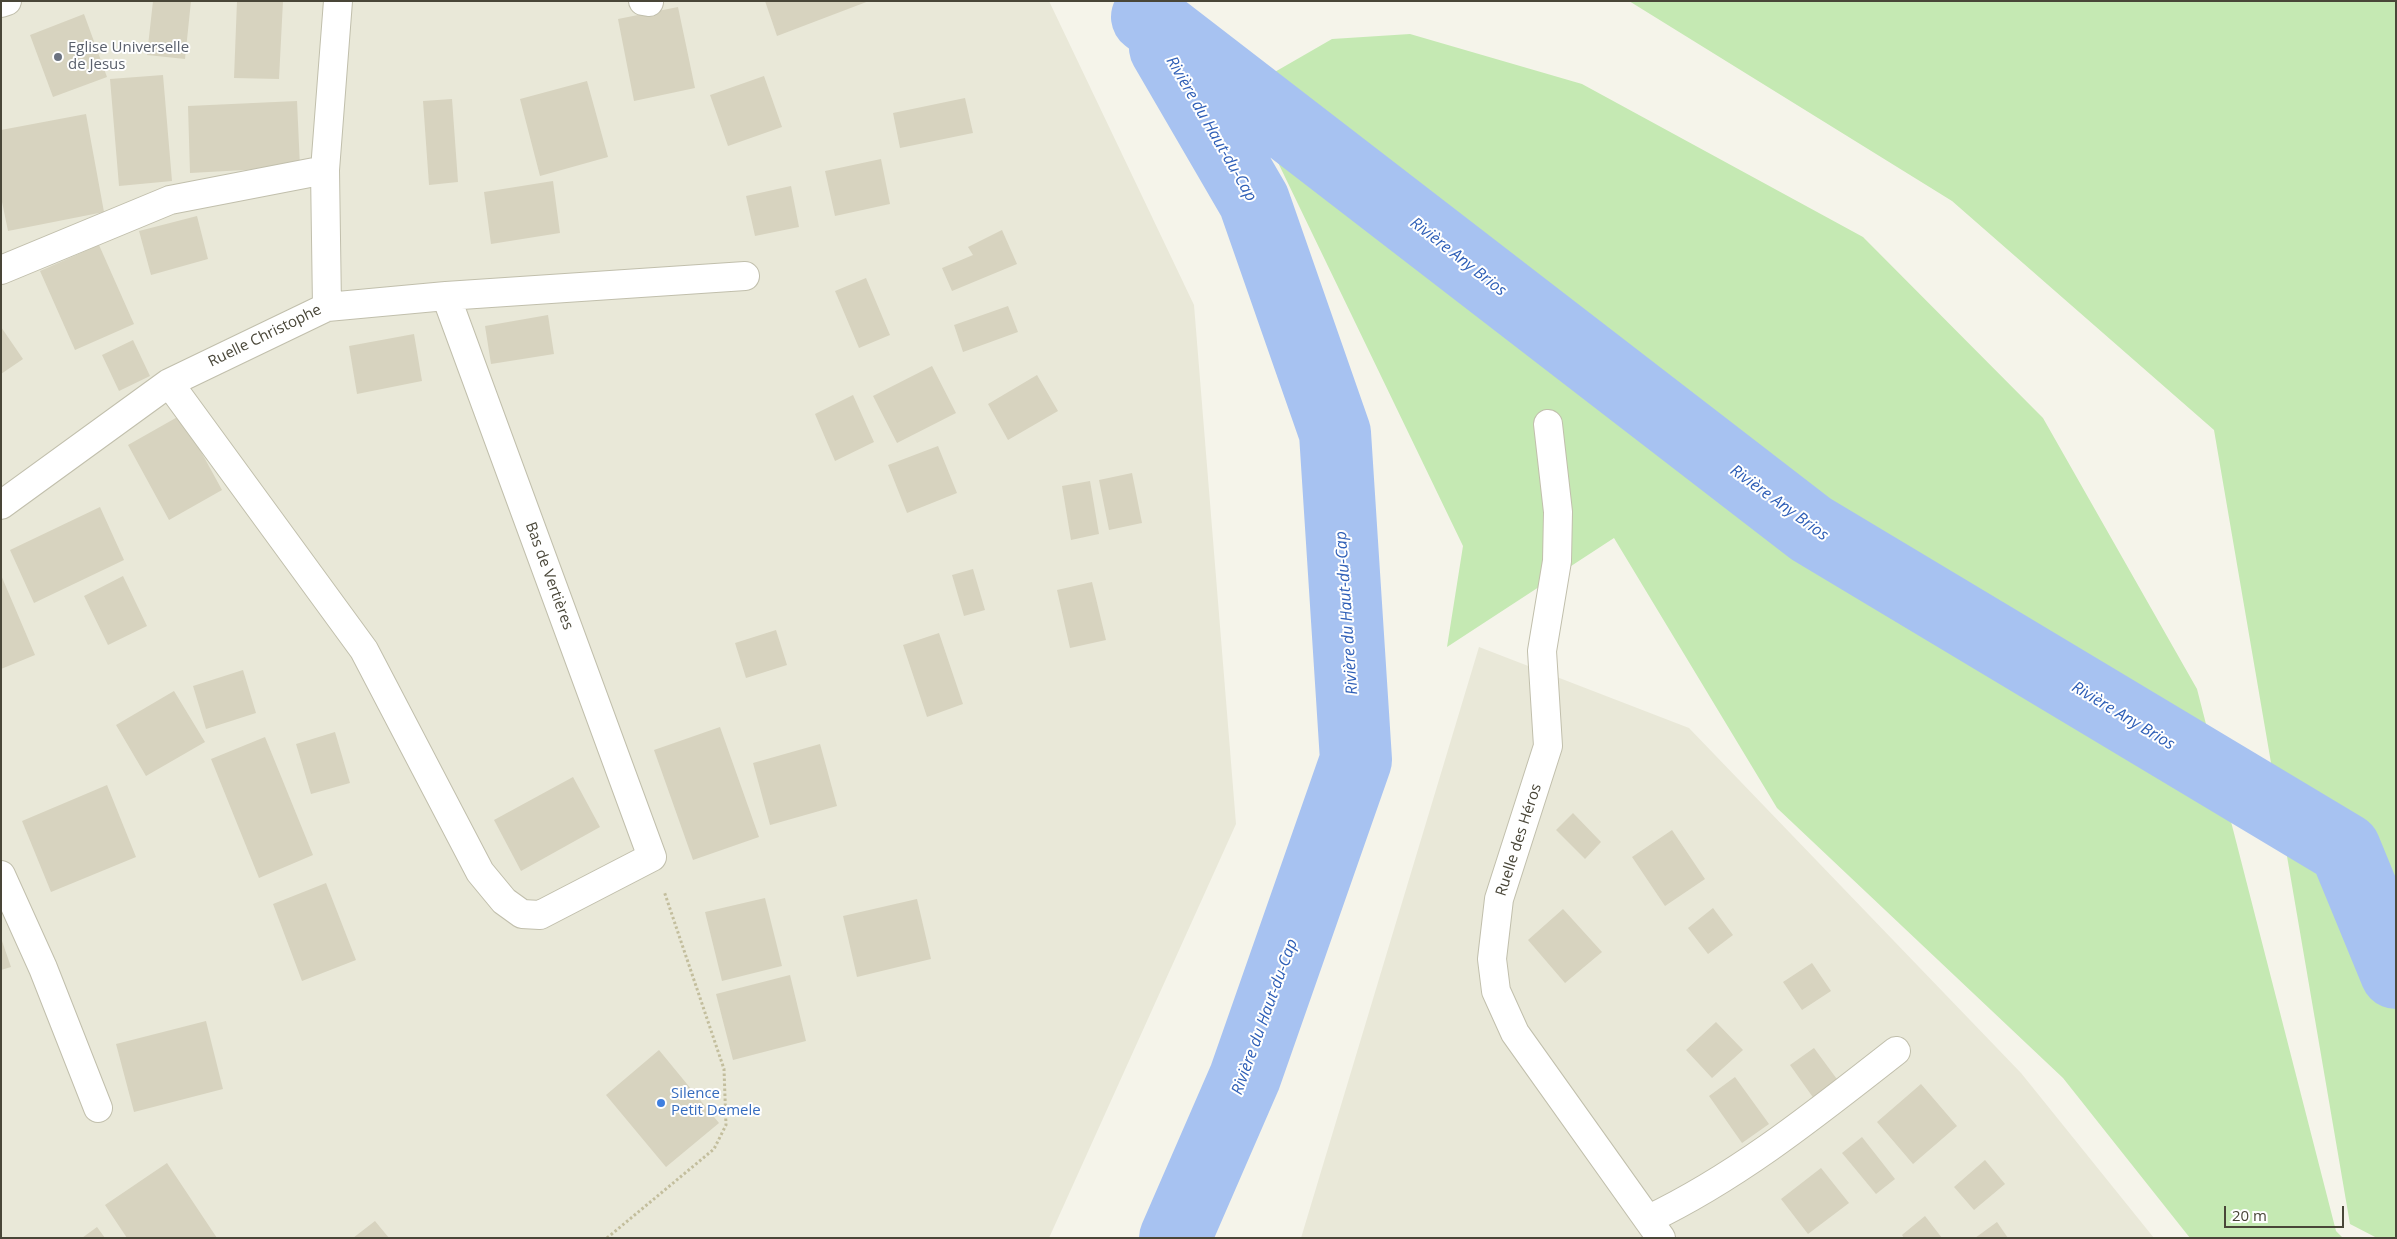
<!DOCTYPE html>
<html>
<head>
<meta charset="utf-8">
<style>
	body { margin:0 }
	#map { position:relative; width:2397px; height:1239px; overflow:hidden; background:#f5f4ea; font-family:"Open Sans",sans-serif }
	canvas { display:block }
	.frame { position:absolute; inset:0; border:2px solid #494638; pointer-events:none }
	.scale { position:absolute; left:2224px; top:1206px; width:120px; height:22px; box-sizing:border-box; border:2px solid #494638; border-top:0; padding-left:6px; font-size:15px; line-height:18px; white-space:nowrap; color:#494638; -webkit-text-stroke:4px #fff; paint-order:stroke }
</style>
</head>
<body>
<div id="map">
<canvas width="2397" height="1239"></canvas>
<div class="frame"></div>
<div class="scale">20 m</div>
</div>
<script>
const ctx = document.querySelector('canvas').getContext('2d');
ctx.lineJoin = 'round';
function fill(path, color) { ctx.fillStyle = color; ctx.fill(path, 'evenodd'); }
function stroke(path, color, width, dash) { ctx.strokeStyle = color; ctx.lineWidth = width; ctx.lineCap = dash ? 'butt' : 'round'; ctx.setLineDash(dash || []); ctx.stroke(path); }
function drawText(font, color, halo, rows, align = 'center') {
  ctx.font = font + ' "Open Sans",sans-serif'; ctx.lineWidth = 4; ctx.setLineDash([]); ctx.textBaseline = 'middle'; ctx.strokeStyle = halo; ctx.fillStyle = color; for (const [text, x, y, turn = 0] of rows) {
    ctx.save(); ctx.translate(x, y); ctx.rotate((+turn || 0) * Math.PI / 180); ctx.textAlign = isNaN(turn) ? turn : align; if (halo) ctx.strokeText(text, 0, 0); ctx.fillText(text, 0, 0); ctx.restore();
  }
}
const residential = new Path2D(`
	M1,1H1049L1194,305L1236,824L1049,1238H1Z
	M1479,647L1689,728L2021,1073L2154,1238H1301Z`);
const green = new Path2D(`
	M1629,1H2396V1238H2377L2350,1224L2214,430L1952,201Z
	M1410,34L1582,84L1863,237L2043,418L2197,689L2336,1231L2343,1238H2190L2063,1078L1777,808L1614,538L1447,647L1463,546L1257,119L1273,73L1332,39Z`);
const river = new Path2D(`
	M1147,17L1811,529L2345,849L2396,973
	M1165,48L1254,201L1335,433L1356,760L1245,1077L1175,1238`);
const building = new Path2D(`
	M153,1H191L185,59L147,55Z
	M237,1H283L279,79L234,78Z
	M765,1H869L777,36Z
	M678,7L695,88L634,101L618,19Z
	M84,14L107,77L53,97L30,35Z
	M163,75L172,181L119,186L110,79Z
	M764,76L782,127L728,146L710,95Z
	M587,81L608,157L540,176L520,99Z
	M965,98L973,133L900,148L893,113Z
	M452,99L458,182L429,185L423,101Z
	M297,101L300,167L190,173L188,106Z
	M86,114L104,212L8,231L1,197V130Z
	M881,159L890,204L835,216L825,171Z
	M553,181L560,233L491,244L484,192Z
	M791,186L799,227L755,236L746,196Z
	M197,216L208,259L151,275L139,231Z
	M1002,230L1017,264L952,291L942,268L973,255L968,247Z
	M99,245L134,324L75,350L40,271Z
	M866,278L890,335L859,348L835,291Z
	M1008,306L1018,332L963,352L954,325Z
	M548,315L554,354L491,364L485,326Z
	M1,327L23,359L1,374Z
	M414,334L422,381L357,394L349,346Z
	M133,340L150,376L119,391L102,355Z
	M932,366L956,413L897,443L873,396Z
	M1037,375L1058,411L1008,440L988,404Z
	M853,395L874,442L835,461L815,414Z
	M181,415L222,490L169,520L128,445Z
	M938,446L957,493L907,513L888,465Z
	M1132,473L1142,523L1109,530L1099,480Z
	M1090,481L1099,534L1071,540L1062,486Z
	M100,507L124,560L34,603L10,550Z
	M973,569L985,610L964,616L952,575Z
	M1,575L35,655L1,669Z
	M123,576L147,626L108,645L84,596Z
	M1092,582L1106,640L1070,648L1057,590Z
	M776,630L787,665L746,678L735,643Z
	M939,633L963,704L927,717L903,645Z
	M243,670L256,713L206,729L193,686Z
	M174,691L205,742L146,776L116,725Z
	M720,727L759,837L693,860L654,750Z
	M335,732L350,783L311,794L296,744Z
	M265,737L313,855L259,878L211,759Z
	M820,744L837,806L770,825L753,763Z
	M573,777L600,827L521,871L494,820Z
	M107,785L136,857L51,892L22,821Z
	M1573,813L1601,842L1585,859L1556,830Z
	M1672,830L1705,879L1665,906L1632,857Z
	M326,883L356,960L302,981L273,904Z
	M765,898L782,966L722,981L705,912Z
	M917,899L931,959L857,977L843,916Z
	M1713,908L1733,935L1708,954L1688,928Z
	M1563,909L1602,952L1565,983L1528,940Z
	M1,938L11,967L1,970Z
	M1812,963L1831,991L1802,1010L1783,982Z
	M790,975L806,1041L733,1060L716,994Z
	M206,1021L223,1089L134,1112L116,1044Z
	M1716,1022L1743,1050L1712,1078L1686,1050Z
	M1814,1048L1842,1086L1817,1103L1790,1065Z
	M659,1050L719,1123L666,1167L606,1095Z
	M1735,1077L1769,1124L1742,1143L1709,1096Z
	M1921,1084L1957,1126L1913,1164L1877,1122Z
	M1862,1137L1895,1179L1876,1194L1842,1153Z
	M1985,1160L2005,1184L1974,1210L1954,1187Z
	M167,1163L217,1238H127L105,1205Z
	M1821,1168L1849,1203L1808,1234L1781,1199Z
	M1925,1216L1942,1238H1904L1902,1235Z
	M375,1221L389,1238H353Z
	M1997,1222L2008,1238H1975Z
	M97,1227L105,1238H82Z`);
const path = new Path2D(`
	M607,1238L714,1149L726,1125L724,1069L664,891`);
const minor = new Path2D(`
	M643,1L649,2
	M1,3L7,1
	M1,270L170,200L325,170
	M327,307L446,296L745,276
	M169,383L364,650L480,872L504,901L522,914L540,915L652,857L446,296
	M1548,424L1558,512L1557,561L1542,651L1548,746L1499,899L1492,959L1496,991L1515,1033L1661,1238
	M1,505L169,383L327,307L325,170L338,1
	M1,875L43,968L98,1108
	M1649,1219C1739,1176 1818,1112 1896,1051`);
const markers = [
	[58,57,5,"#6b7280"],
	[661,1103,5,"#3f7fe0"]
];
const worshipNames = [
	["Eglise Universelle",68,48],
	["de Jesus",68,65]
];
const streetNames = [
	["Ruelle Christophe",265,336,-26],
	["Bas de Vertières",549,576,70],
	["Ruelle des Héros",1519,840,-72]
];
const shopNames = [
	["Silence",671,1094],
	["Petit Demele",671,1111]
];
const waterNames = [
	["Rivière du Haut-du-Cap",1211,129,60],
	["Rivière Any Brios",1458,257,38],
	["Rivière Any Brios",1779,503,36],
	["Rivière du Haut-du-Cap",1347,613,-94],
	["Rivière Any Brios",2123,716,31],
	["Rivière du Haut-du-Cap",1265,1017,-70]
];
fill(residential, '#e9e8d8');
fill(green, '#c5e9b3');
stroke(river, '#a7c2f1', 72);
fill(building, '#d7d3bf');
stroke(minor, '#c1bfac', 30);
stroke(path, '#c3be9d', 3, [2.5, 2.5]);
stroke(minor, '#fff', 28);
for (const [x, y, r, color] of markers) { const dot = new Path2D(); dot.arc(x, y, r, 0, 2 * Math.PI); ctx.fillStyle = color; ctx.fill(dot); stroke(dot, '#fff', 2); }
drawText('15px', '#5b616d', '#fff', worshipNames, 'left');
drawText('15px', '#494638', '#fff', streetNames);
drawText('15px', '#366cbe', '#fff', shopNames, 'left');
drawText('italic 16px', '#2f5fb7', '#fff', waterNames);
</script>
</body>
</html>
